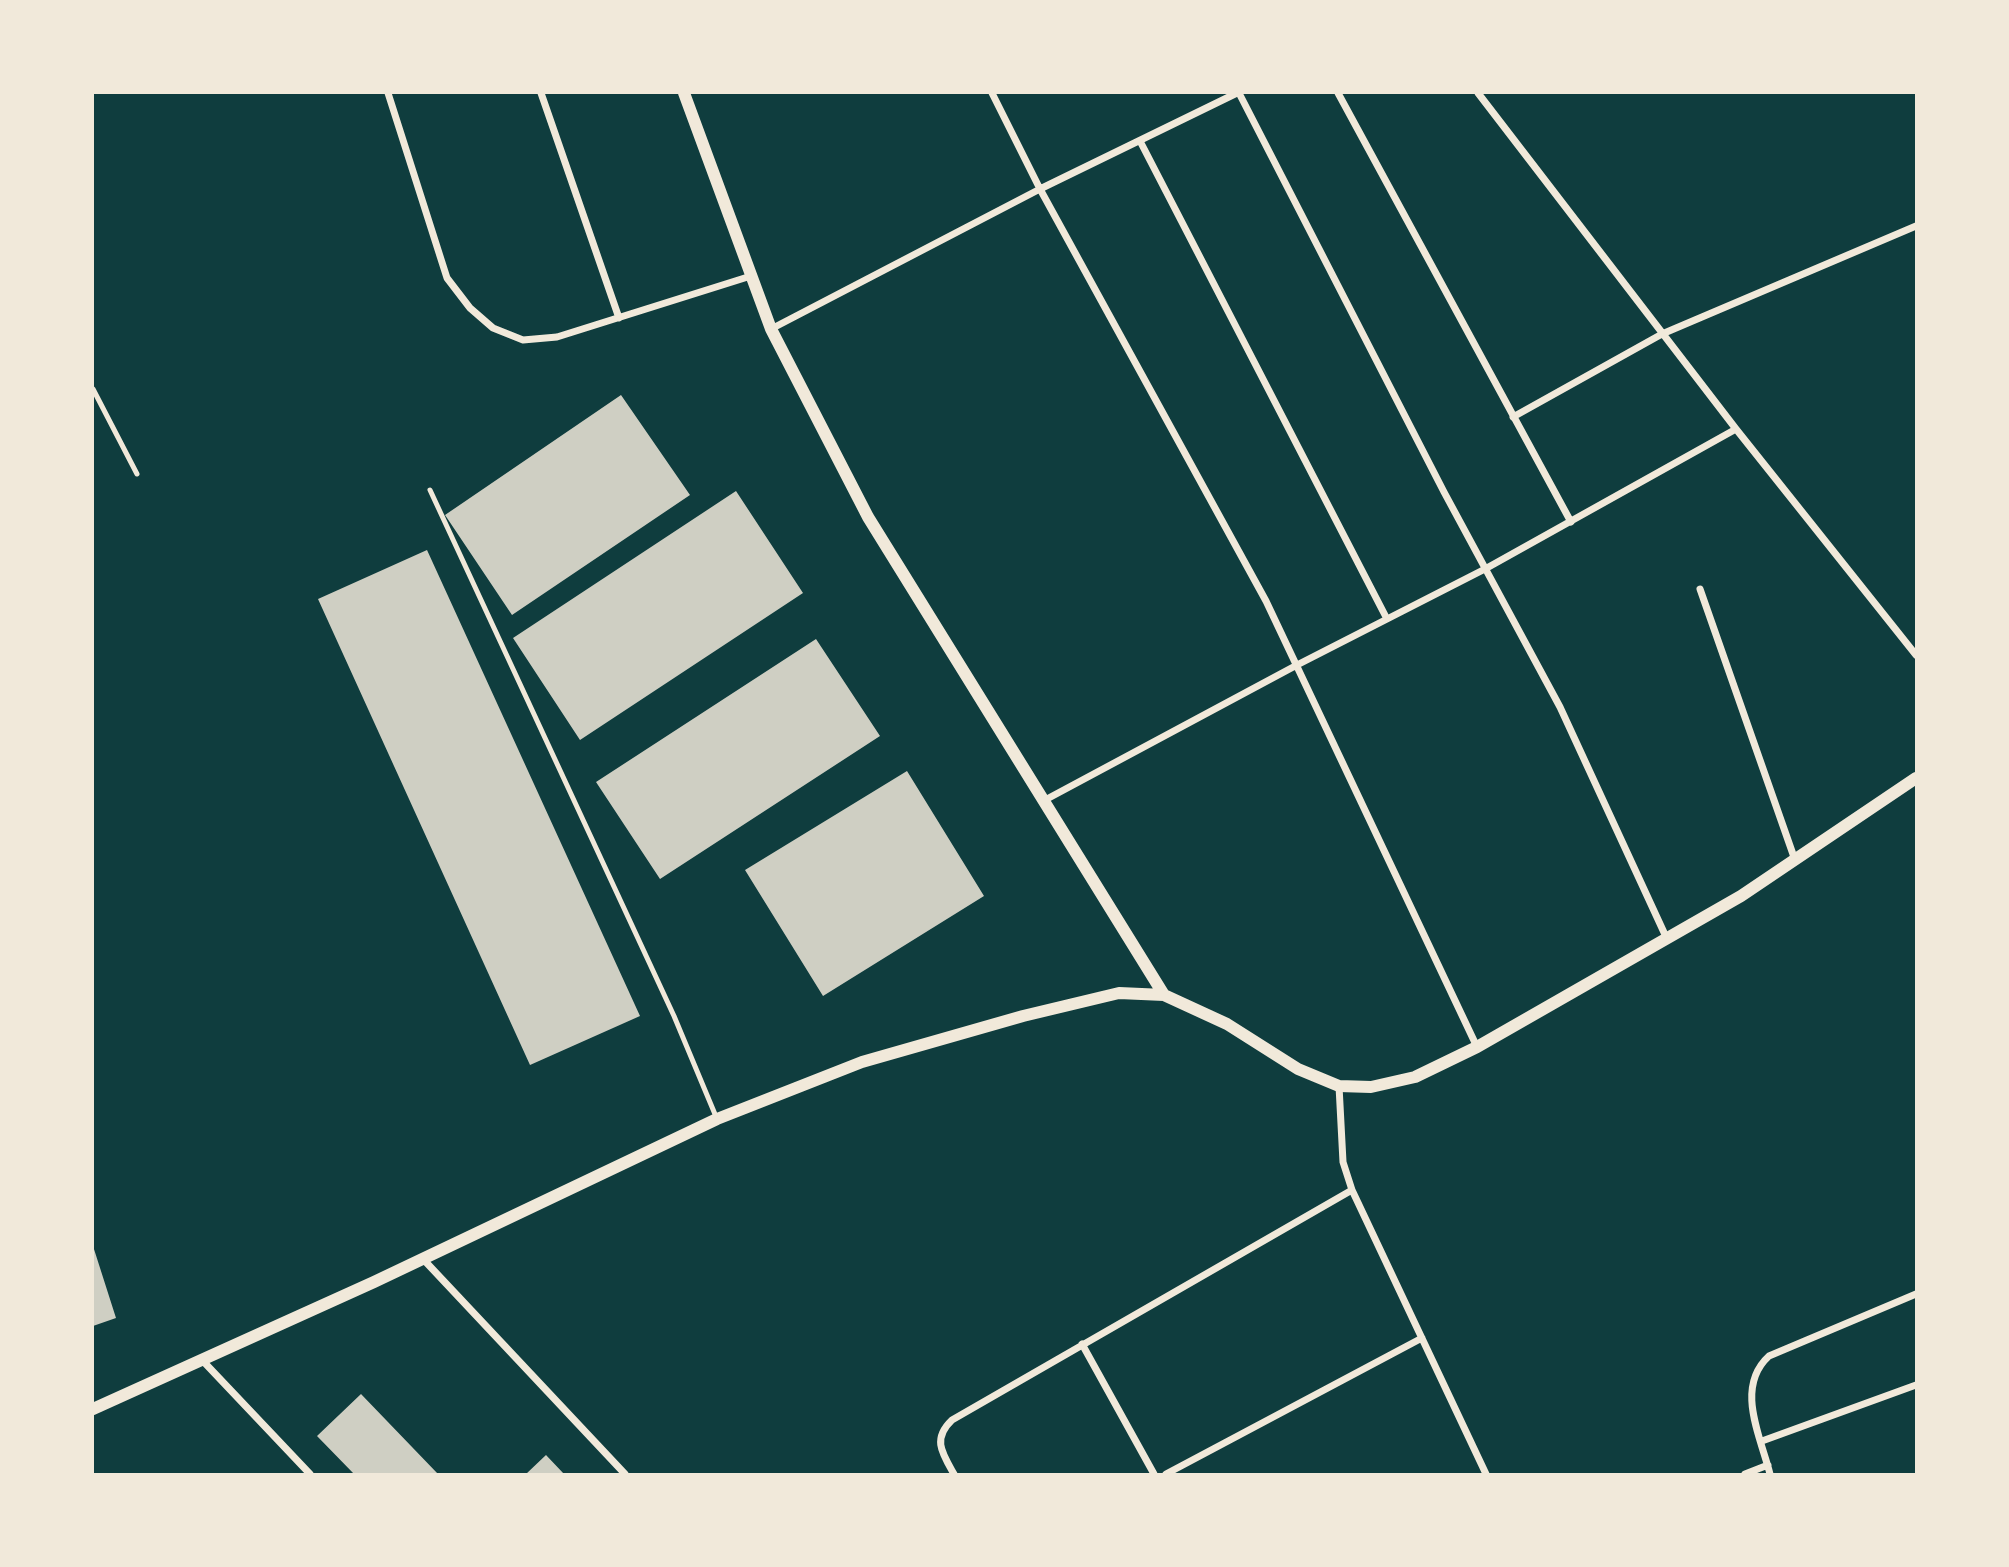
<!DOCTYPE html>
<html>
<head>
<meta charset="utf-8">
<style>
	body { margin:0 }
	#map { position:relative; width:2009px; height:1567px; overflow:hidden; background:#0f3d3e; font-family:"Zilla Slab",serif }
	canvas { display:block }
	.frame { position:absolute; inset:0; border:94px solid #f1e9da; pointer-events:none }
</style>
</head>
<body>
<div id="map">
<canvas width="2009" height="1567"></canvas>
<div class="frame"></div>
</div>
<script>
const ctx = document.querySelector('canvas').getContext('2d');
ctx.lineJoin = 'round';
function fill(path, color) { ctx.fillStyle = color; ctx.fill(path, 'evenodd'); }
function stroke(path, color, width, dash) { ctx.strokeStyle = color; ctx.lineWidth = width; ctx.lineCap = dash ? 'butt' : 'round'; ctx.setLineDash(dash || []); ctx.stroke(path); }
const building = new Path2D(`
	M621,395L690,495L512,615L445,515Z
	M736,491L803,593L580,740L513,638Z
	M427,550L640,1016L530,1065L318,599Z
	M816,639L880,736L660,879L596,782Z
	M907,771L984,896L823,996L745,870Z
	M93,1246L116,1318L93,1326Z
	M361,1394L438,1474H354L317,1436Z
	M546,1455L564,1474H526Z`);
const service = new Path2D(`
	M93,389L137,474
	M430,490L674,1016L717,1119`);
const minor = new Path2D(`
	M388,93L447,278L470,308L493,328L523,340L557,337L751,276
	M541,93L619,318
	M992,93L1040,189L1266,601L1477,1047
	M1239,93L1444,492L1560,707L1667,939
	M1338,93L1571,522
	M1478,93L1736,429L1916,655
	M1140,141L1387,619
	M771,329L1040,189L1237,93
	M1513,417L1662,334L1916,226
	M1700,589L1795,860
	M1045,800L1297,665L1485,569L1736,429
	M1339,1086L1343,1162L1352,1190L1486,1474
	M423,1259L625,1474
	M1082,1344L1154,1474
	M202,1360L310,1474
	M1762,1441L1916,1385
	M954,1474C942,1453 932,1439 952,1420L1352,1190
	M1166,1474L1422,1338
	M1745,1474L1768,1465
	M1770,1474C1760,1435 1735,1387 1769,1356L1916,1294`);
const tertiary = new Path2D(`
	M684,93L771,329L868,517L1164,995
	M93,1409L374,1282L717,1119L862,1062L1023,1016L1119,993L1164,995L1227,1024L1298,1069L1339,1086L1371,1087L1415,1077L1477,1047L1741,896L1916,778`);
fill(building, '#cfcfc3');
stroke(service, '#f1e9da', 5);
stroke(minor, '#f1e9da', 7);
stroke(tertiary, '#f1e9da', 12);
</script>
</body>
</html>
